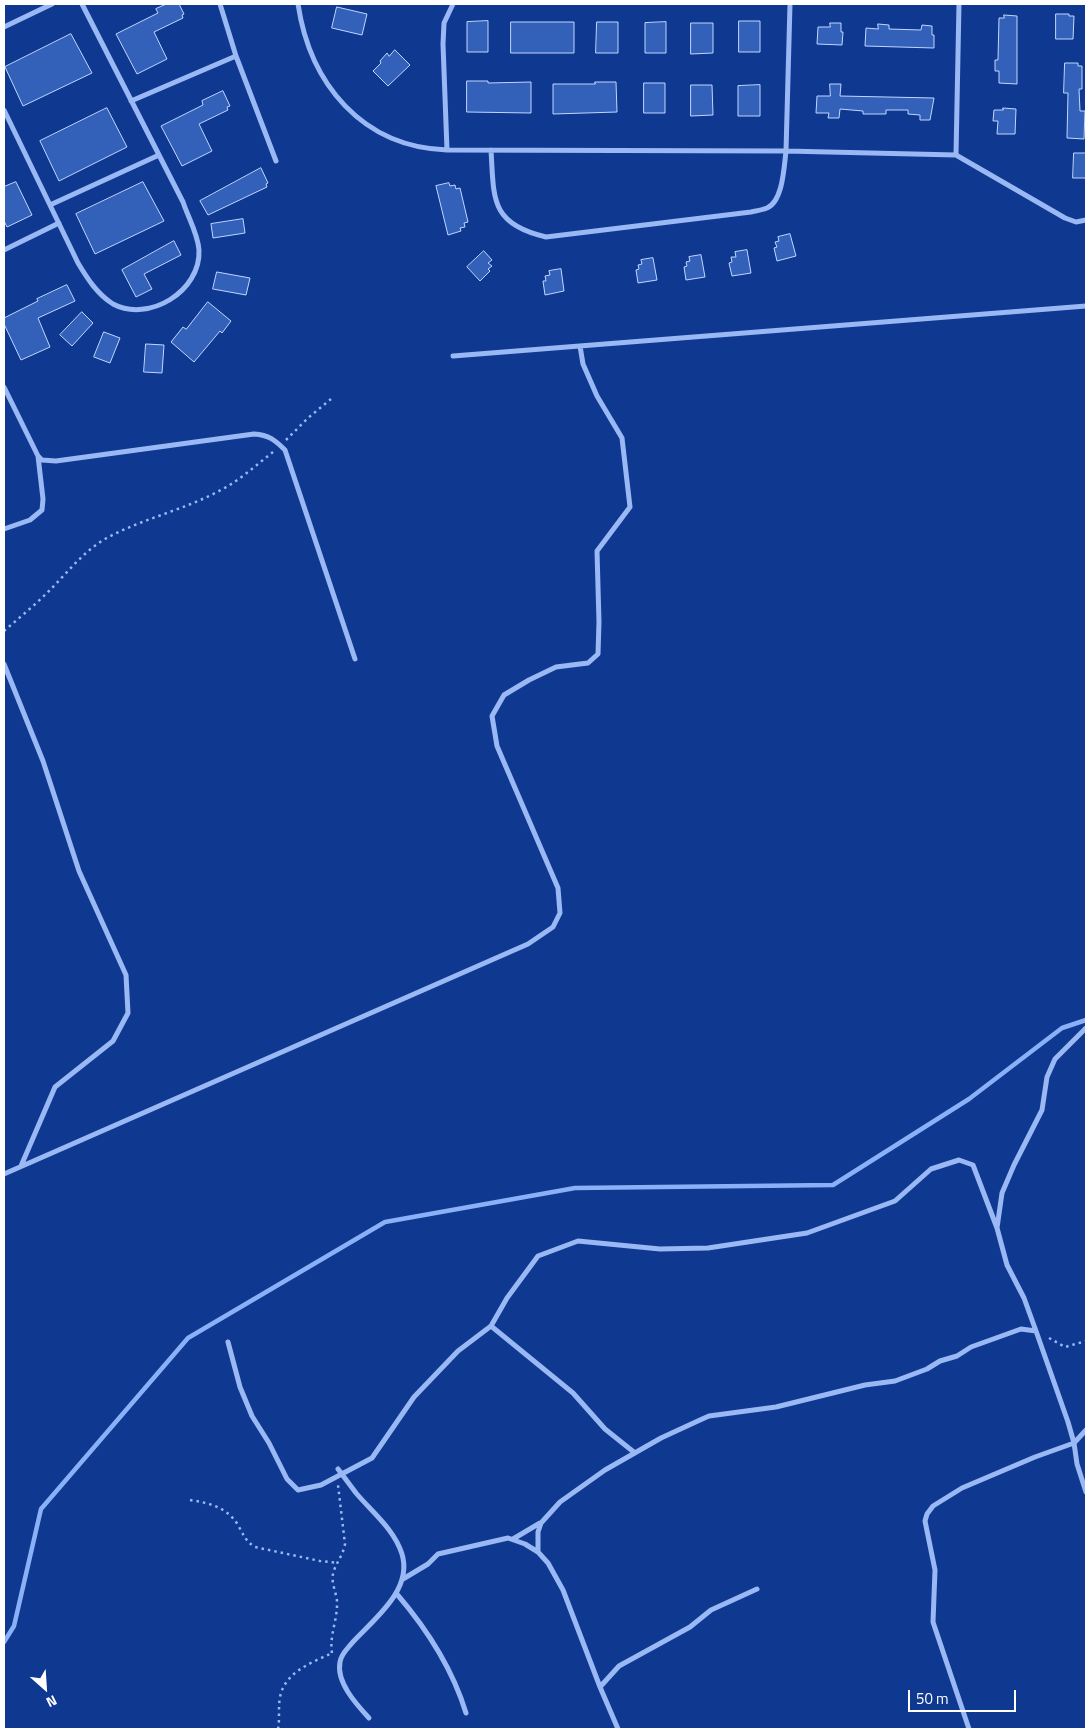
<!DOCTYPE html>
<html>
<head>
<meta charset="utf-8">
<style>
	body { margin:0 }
	#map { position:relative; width:1090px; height:1733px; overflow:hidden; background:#0f3991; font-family:"Titillium Web",sans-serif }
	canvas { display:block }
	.frame { position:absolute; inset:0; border:5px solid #fff; pointer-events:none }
	.north { position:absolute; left:20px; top:1663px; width:50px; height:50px; -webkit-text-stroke:4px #0f3991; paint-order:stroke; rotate:154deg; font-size:14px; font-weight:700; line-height:20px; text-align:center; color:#fff }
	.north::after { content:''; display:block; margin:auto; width:18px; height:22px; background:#fff; clip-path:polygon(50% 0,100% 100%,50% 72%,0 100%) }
	.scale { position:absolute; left:908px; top:1690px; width:108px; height:22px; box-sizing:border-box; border:2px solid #fff; border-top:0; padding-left:6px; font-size:15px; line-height:18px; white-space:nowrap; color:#fff; -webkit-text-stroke:4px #0f3991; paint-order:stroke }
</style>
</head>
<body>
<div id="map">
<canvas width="1090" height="1733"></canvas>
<div class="frame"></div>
<div class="north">N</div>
<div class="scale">50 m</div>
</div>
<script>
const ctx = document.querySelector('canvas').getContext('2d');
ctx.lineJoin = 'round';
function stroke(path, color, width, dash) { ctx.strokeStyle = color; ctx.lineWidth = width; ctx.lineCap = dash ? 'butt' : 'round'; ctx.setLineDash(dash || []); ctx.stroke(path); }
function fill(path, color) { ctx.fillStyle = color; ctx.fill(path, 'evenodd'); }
const stream = new Path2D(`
	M4,1642L14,1626L41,1509L188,1338L385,1222L575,1188L833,1185L969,1099L1062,1028L1086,1020`);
const building = new Path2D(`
	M167,4H179L184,14L182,15L183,18L154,32L167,59L137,74L116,34L158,13L156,9Z
	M337,7L367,14L362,35L332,28Z
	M1056,14H1069V16H1074L1073,39H1056Z
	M1004,15L1017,16V84L999,83V71H995V60H998L999,18H1004Z
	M488,21V52H467V22Z
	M739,21H760V52H739Z
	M511,22H574V53H511Z
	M597,22H618V53H596Z
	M666,22V53H645V23Z
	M691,23H713V53L691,54Z
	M830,23H841V32H843L842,45L817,44L818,27H830Z
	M878,24L889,25V29L921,30L922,25L932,26V35H934V48L865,46L866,28L878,29Z
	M71,34L92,73L23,106L5,67Z
	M395,50L410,65L388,86L373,71L381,63L380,61L387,53L389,56Z
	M1065,63H1078V66H1082V89H1079L1080,111H1085L1084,139L1067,138L1068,93H1064Z
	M467,81H488V83L531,82V113L467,112Z
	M595,82H616L617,112L553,114V84H595Z
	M644,83H665V113H644Z
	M830,84H841L840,96L934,98L930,120H920V115L908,114V110H886V114H863V111L840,109L839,118H828L829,113H816L817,96H830Z
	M691,85H712L713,115L691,116Z
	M760,85V116H738V86Z
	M223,91L230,106L227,107L228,110L199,124L212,151L182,166L161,126L203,105L202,101Z
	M107,108L127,147L59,181L40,141Z
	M1003,108L1016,109L1015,134H997L998,121H993L994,110H1003Z
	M1074,153H1086V178H1073Z
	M261,168L268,183L266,184L267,187L208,215L200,201Z
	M16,182L32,215L7,227L4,221V187Z
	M143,182L164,221L95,254L76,214Z
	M449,183L450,186L455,185L456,189L460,188L468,222L464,223L465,227L460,228L461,231L448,235L436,186Z
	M243,219L245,233L213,238L211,224Z
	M790,234L796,256L777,261L774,248L777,247L775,242L779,241L778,237Z
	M174,241L181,255L144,274L152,289L136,297L122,270Z
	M747,250L751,273L732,276L729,263L732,262L731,257H736L735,252Z
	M484,251L492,260L488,263L492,266L488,269L490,271L480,281L467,267Z
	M701,255L705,277L686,280L684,267L687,266L686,262L690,261L689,257Z
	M653,258L657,280L638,283L636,270L639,269L638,265L642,264L641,260Z
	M561,269L564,291L545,295L543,281H546L545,276L550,275L549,271Z
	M217,272L250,278L246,295L213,289Z
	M67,285L75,301L38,318L50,347L21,360L4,324V318L38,301L37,299Z
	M208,302L231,321L222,333L220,331L194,362L171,342L183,327L186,329Z
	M82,312L93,323L72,346L60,335Z
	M104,332L120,338L110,363L94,357Z
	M146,344L164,345L162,373L144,372Z`);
const path = new Path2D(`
	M286,440L308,418L331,399
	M4,631C19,618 35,605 49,591C67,573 83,552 105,539C141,519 181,511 217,492C238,482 255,466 273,452
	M1049,1338L1065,1347L1086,1341
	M190,1500C209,1503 227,1507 238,1525C243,1534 246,1542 255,1547L320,1561L338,1563
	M332,1653C329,1636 338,1619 337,1601C336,1592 331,1582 333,1574C335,1564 343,1556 345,1544L338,1485
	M278,1729C280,1719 278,1708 280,1697C285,1672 311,1663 332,1653`);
const minor = new Path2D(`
	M298,4C310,84 362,147 447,150L786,151L790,4
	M4,27L52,4
	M236,56L276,161
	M131,101L236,56L220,4
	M4,110L78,263C87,278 97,294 113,304C149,323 201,291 199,250C198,234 188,217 183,202L82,4
	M447,150L443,44L444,23L453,4
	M491,150C494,199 490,224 546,237L751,212C756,211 762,210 767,208C783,201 784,167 786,151L956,155L959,4
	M956,155L1065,218L1076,222L1086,220
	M50,205L159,155
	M4,250L59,223
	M453,356L1086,306
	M4,387L38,456L42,460L56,461L254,434C269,435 275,440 285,450L355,659
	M4,529L30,520L42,510L43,499L38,456
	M4,664L43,761L79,871L126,975L128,1013L113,1041L55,1087L21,1166
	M4,1174L528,944L553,927L560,913L558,888L497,746L492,716L504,695L529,680L556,667L588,663L598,654L599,622L597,551L630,507L622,438L597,396L583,364L580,346
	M1036,1331L1024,1298L1007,1265L997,1228L1002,1193L1014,1165L1042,1110L1047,1077L1055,1059L1086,1028
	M228,1342L240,1387L252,1416L269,1443L287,1479L298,1490L321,1485L372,1458L414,1397L458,1351L491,1326
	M635,1453L605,1429L573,1393L491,1326L507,1298L538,1256L578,1241L660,1249L708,1248L807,1233L895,1201L931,1169L959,1160L973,1165L997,1228
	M338,1469C344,1477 350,1485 356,1493C372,1512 394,1529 402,1554C413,1590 374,1619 352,1643C348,1648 341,1654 340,1662C336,1682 356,1704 369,1718
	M513,1539L540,1523
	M538,1552V1532L541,1523L560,1502L605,1470L661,1438L700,1420L709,1416L776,1407L865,1385L895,1381L927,1369L940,1361L957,1356L971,1347L1021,1329L1036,1331L1068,1422L1074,1443L1077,1464L1086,1492
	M403,1579L428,1564L438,1554L508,1538L525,1544L538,1552L548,1563L563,1590L600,1687L618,1729
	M396,1593C427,1629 452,1667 466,1713
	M600,1687L619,1666L690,1627L711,1610L757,1589
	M969,1729L933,1622L935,1570L925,1521L927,1514L933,1506L962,1488L1035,1457L1074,1443L1086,1430`);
stroke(stream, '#8ab1f8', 4.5);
fill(building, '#3360b9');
stroke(building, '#c1d6fe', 1);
stroke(path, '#99b8f4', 2.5, [2.5, 4]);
stroke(minor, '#99b8f4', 5);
</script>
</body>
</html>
